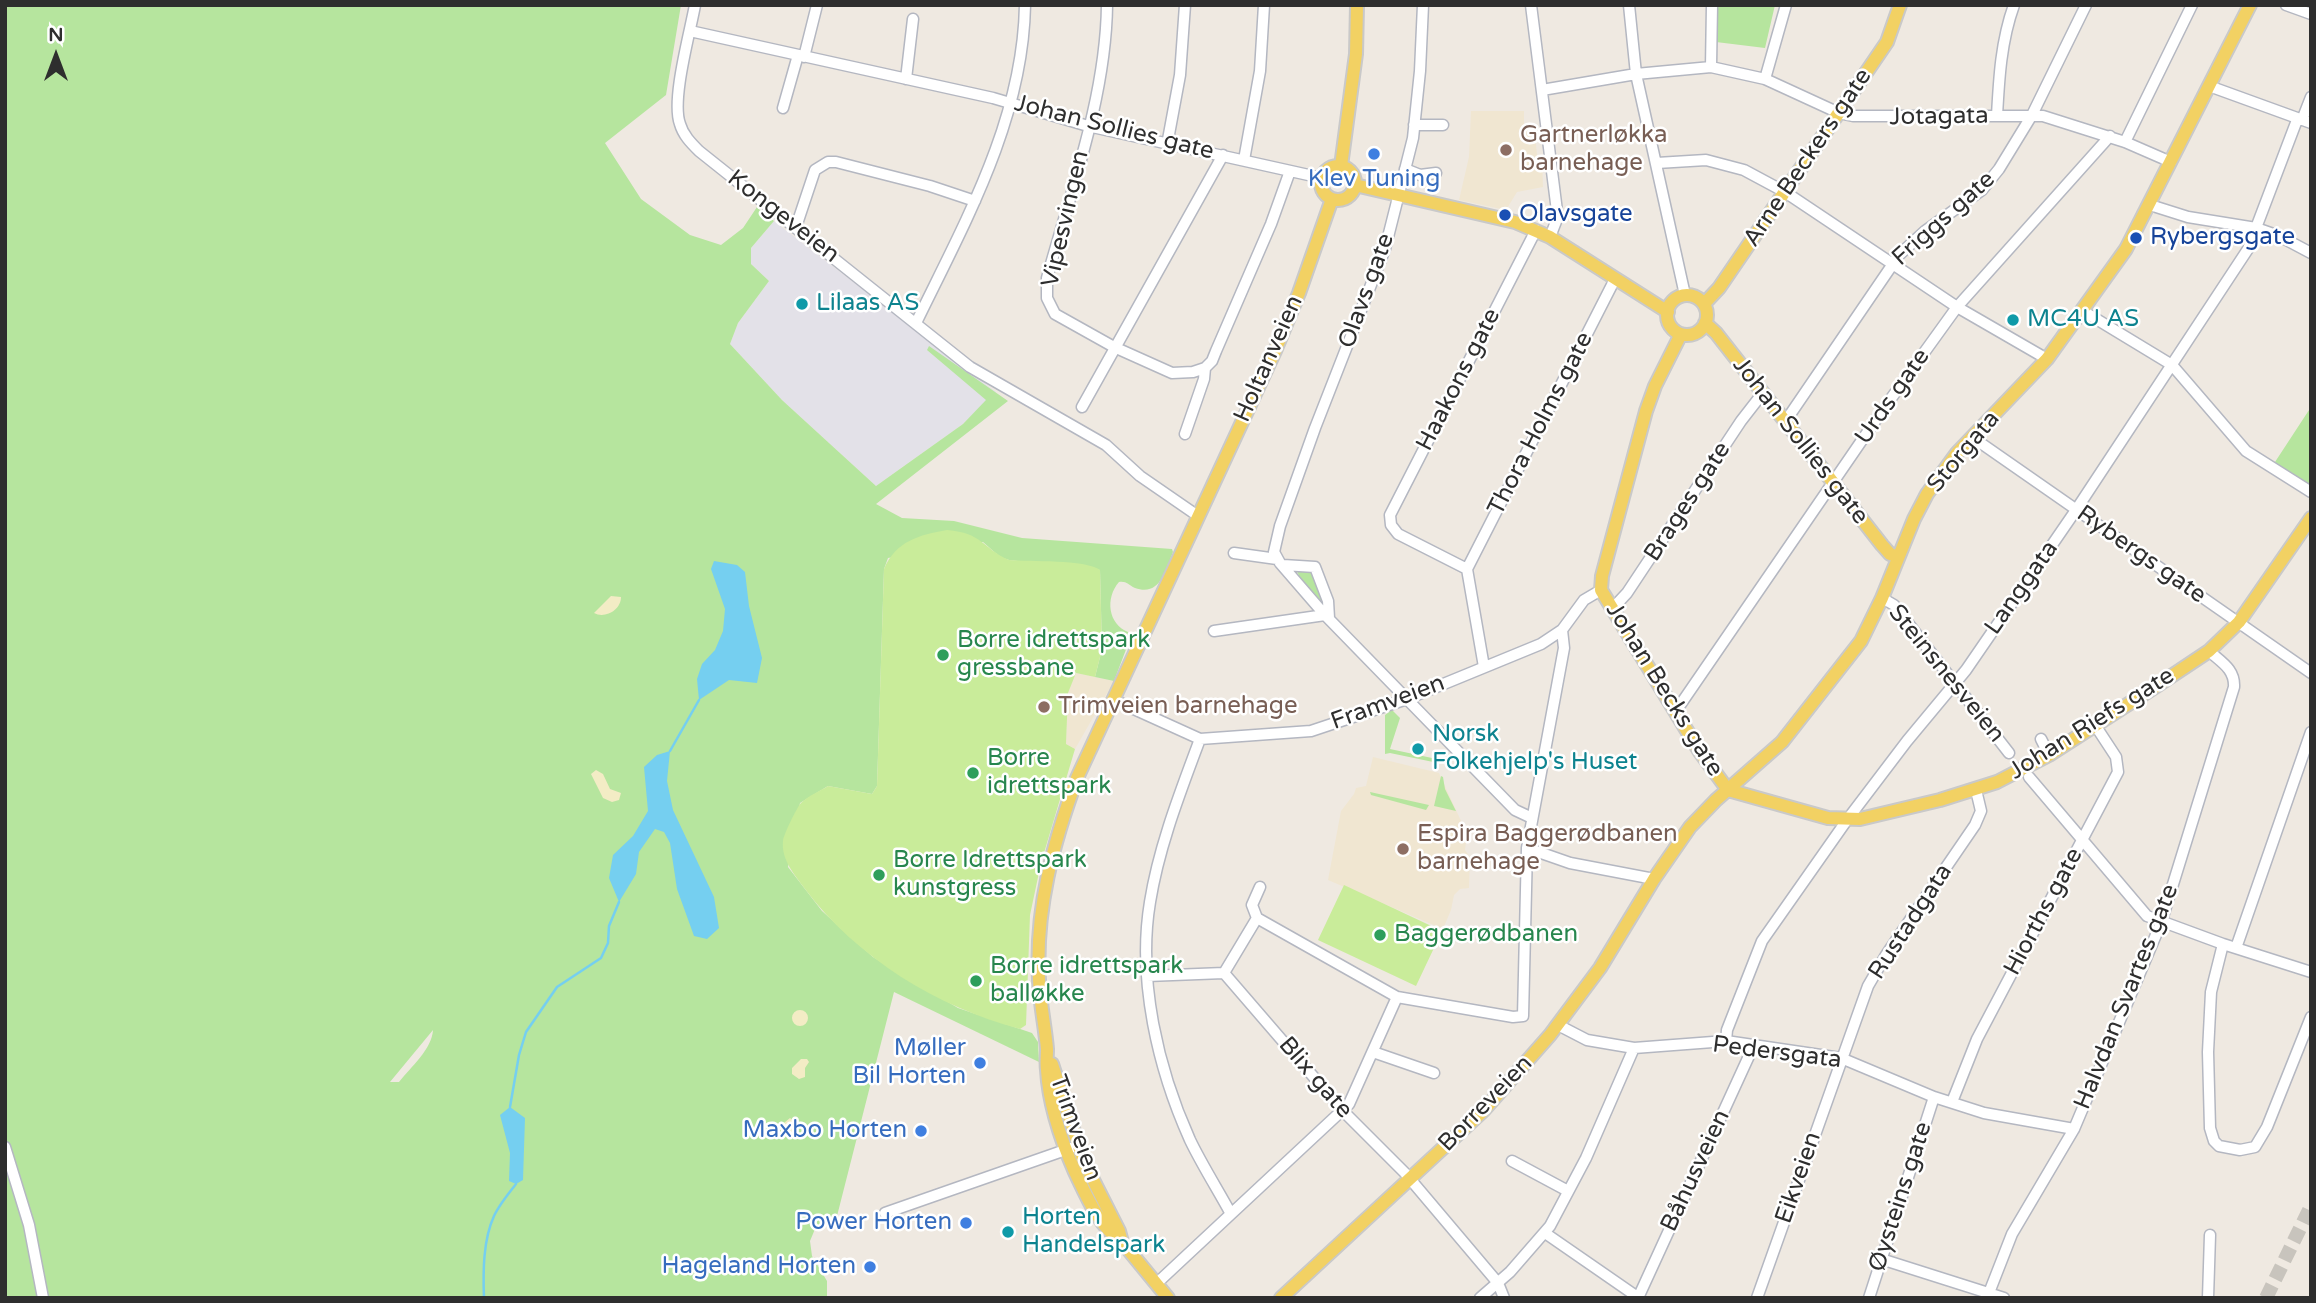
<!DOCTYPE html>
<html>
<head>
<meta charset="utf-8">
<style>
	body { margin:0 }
	#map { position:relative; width:2316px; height:1303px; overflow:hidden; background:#efe9e1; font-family:"Varela Round",sans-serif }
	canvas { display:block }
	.frame { position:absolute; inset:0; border:7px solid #2e2e2e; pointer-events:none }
	.north { position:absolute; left:21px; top:21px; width:70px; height:70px; -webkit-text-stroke:5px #fff; paint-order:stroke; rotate:0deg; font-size:19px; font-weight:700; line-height:28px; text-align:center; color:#2e2e2e }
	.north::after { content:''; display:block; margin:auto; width:24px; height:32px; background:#2e2e2e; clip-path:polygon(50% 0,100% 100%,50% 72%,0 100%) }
</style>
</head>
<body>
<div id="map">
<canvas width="2316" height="1303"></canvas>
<div class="frame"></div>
<div class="north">N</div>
</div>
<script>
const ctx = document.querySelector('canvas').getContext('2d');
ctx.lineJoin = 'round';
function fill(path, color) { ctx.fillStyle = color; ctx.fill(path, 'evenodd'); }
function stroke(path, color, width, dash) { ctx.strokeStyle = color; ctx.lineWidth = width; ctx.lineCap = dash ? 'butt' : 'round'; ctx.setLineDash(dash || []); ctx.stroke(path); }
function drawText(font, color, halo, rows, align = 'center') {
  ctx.font = font + ' "Varela Round",sans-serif'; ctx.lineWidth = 5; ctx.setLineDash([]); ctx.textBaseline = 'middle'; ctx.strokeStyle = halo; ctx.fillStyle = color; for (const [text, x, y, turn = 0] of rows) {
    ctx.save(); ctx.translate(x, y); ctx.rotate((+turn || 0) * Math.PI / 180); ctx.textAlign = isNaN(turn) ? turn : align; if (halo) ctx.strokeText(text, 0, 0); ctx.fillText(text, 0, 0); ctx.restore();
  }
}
const industrial = new Path2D(`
	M774,221L996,392L963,424L876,486L782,400L730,344L738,323L769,281L751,264V248Z`);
const education = new Path2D(`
	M1471,111H1524V124H1534L1537,155L1542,159L1543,187L1517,192L1506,210L1459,200L1469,157Z
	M1076,673L1114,681L1075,749L1066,744L1068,693Z
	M1373,757L1439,773L1467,834L1465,850L1470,857L1469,888L1460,889L1454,895L1451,910L1443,929L1328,880L1341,811L1354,794L1356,788L1366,786Z`);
const green = new Path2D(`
	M5,5H681L666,95L605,143L641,199L690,235L721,245L743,228L757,207L774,221L751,248V264L769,281L738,323L730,344L782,400L876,486L963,424L986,400L927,350L929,346L1008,401L876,504L902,518L954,521L1022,538L1172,549L1173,552C1166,570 1160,597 1135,588C1128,585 1127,581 1119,582C1105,598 1108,624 1128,632L1130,639L1114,681L1095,677L1102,649L1100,570L1009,560L1000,557L983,542L888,558L884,569L877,786L872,794L828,786L800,803L788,867L822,911L873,957L958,1008L1032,1033L1038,1042L1039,1062L894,992L837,1216L815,1229L810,1241L812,1256L827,1281V1298H5ZM433,1030C432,1049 411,1067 399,1082H390Z
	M1717,5H1775L1765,48L1716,42Z
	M2311,407V486L2283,471L2275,462Z
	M1301,569L1313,574L1325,600L1322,602L1300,578L1297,571Z
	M1392,710L1400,718L1390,749L1432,758L1434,752L1440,755L1438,763L1390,753L1385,754V715Z
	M1441,776L1443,777L1445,789L1456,811L1434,806Z
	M1370,792L1429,805L1426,810L1371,795Z`);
const sand = new Path2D(`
	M611,596L621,597C621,610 605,619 594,613Z
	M596,770L603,774L610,789L621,793L619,800L612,802L603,798L591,774Z
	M792 1018a8 8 0 1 1 16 0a8 8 0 1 1-16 0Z
	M801,1059H807L809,1062L805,1068V1077L799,1079L792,1074V1068Z
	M790,1118L796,1123L794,1133L788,1137L782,1133L779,1127Z`);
const pitch = new Path2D(`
	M947,530C983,533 982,548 1009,560C1030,562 1085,559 1100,570L1102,649L1095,677L1076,673L1068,693L1066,744L1075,749L1041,863L1030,915L1026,1025L1020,1029C937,1007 857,958 805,889C795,875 781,860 783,841C783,836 797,807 801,803C808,796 820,791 828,786L872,794L877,786L884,569C896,541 919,535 947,530Z
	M1344,885L1442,931L1416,986L1318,940Z`);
const water = new Path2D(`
	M714,561L737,565L745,572L749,606L762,658L757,683L729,680L699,700L697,679L702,664L715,650L723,631L725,609L711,569Z
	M670,751L667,781L673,810L714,897L719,928L707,939L694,936L677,889L670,843L664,832L655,829L639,852L636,874L619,902L609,878L613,855L633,836L648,811L644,767L657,755Z
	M510,1107L525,1118L523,1180L516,1184L509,1181L510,1153L500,1115Z`);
const stream = new Path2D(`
	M670,751L699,700
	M510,1107L519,1055L526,1032L557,987L601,958L608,943L609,926L619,902
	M484,1298C483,1272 483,1240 494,1216C499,1205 508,1194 516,1184`);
const highwayTunnel = new Path2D(`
	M2266,1298L2311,1206`);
const minor = new Path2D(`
	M695,5C690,33 671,100 680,124C683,135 691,143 699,151L970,367L1106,445L1140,476L1198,516
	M1107,5C1106,96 1071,191 1047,278V298L1055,314L1114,347L1172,373L1193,372L1205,368L1212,361L1216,351L1271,224L1290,171
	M1423,5L1420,71L1413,138L1385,249L1315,428L1280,526L1274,552L1280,563L1325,615L1515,810L1532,818
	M1531,5L1557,211V219L1550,237
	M1629,5L1636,74L1685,295
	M2286,5L2311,14
	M690,31L993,98L1088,126L1322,178
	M804,57L817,5
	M1711,67L1712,5
	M906,79L913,19
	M1765,79L1786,5
	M2209,86L2311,123
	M1542,90L1636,74L1711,67L1765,79L1839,113L1853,116H2043L2125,142L2171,162
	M783,108L798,55
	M1997,116C1999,78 2001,41 2014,5
	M2302,120L2311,97
	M1414,125H1443
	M2125,142L2192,5
	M1167,145L1180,75L1185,5
	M1244,160L1260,71L1264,5
	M1657,163L1706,160L1744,170L1785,192L1957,307L2047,359
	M1405,169L1420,175L1436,173
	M2150,205L2188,217L2256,228L2279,236L2311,253
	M796,227L815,170L828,162H836L930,186L975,201
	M2083,311L2172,365L2246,451L2311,492
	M916,323C965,222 1023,120 1025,5
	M1082,407L1223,155
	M1785,422L1899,255L1925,231L1982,190L1999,169L2032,115L2086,5
	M1185,434L1204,379L1205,368
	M1972,437L2311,673
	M1234,553L1277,559
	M1283,565L1315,567L1328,601L1329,618
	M1467,569L1615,279
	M1882,598L1894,605L2009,753
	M1613,608L1627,593L1741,421L1762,394
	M1214,631L1325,615
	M1484,667L1467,569L1398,534L1391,525L1390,515L1536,230
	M1114,700L1200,739L1311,731L1407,699L1541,644L1562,630L1584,600L1601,590
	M1676,711L1882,411L1957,307L2110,136
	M2041,739L2049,755
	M2029,777L2147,916L2223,944L2311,972
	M1527,848L1570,863L1654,879
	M1257,918L1397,997L1513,1017L1523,1016L1527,848L1564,648L1562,630
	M1257,918L1252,905L1260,887
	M2223,944L2211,992L2208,1052L2210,1128L2214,1141L2219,1146L2240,1150L2255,1147L2267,1127L2311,1017
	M2236,948L2311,732
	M1224,973L1343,1111L1405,1173L1498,1283L1504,1298
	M1224,973L1257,918
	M1147,976L1224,973
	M1558,1025L1587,1040L1634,1048L1726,1041L1841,1058L1934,1097L1984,1113L2074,1129
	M1726,1041L1727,1030L1762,941L1847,820L1907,741L1966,670L2076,510L2248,249L2297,120
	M1373,1052L1434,1073
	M1952,1102L1977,1039L2118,772L2116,757L2095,725
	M5,1147L29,1225L43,1298
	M1512,1161L1568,1191
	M885,1213L1071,1148
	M1231,1214L1349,1104L1397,997
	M1545,1233L1639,1298
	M1881,1259L2004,1298
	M1156,1284L1231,1214C1218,1190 1202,1165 1190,1140C1158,1069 1137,980 1150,902C1159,846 1180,793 1200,739
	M1480,1298L1510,1272L1550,1226L1586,1158L1634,1048
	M1638,1298L1754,1045
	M1757,1298L1868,986L1886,955L1975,825L1981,811L1976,790
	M1869,1298L1934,1097
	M1987,1298L2012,1234L2074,1129L2161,923L2234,687C2235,669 2221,662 2209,651
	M2208,1298L2210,1235`);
const major = new Path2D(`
	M1321 183a17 17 0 1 1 34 0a17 17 0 1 1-34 0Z
	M1341,166L1356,54L1357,5
	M1355,185L1515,222L1550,237L1668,312
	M1667 315a20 20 0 1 1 40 0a20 20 0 1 1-40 0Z
	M1704,304L1719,288L1887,42L1900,5
	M1705,323L1716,333L1882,545L1890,554L1898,557
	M1681,334L1655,386L1646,411L1602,576L1601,590L1700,752L1728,790L1828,818L1860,819L1940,800L1997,782L2049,755L2158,685L2209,651L2239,622L2311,518
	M1052,1064L1084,1162L1119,1231L1122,1242
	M1168,1298L1122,1242C1098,1225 1087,1197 1075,1172C1061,1140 1049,1105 1047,1070C1046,1063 1047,1056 1047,1049C1045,1026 1040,1003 1039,980C1035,910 1053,843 1077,778L1275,351L1299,293L1332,199
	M1281,1298L1483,1111L1550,1035L1600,968L1654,879L1690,827L1716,800L1782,742L1861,641L1882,598L1914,519L1927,494L1957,453L2047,359L2126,249L2250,5`);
const markers = [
	[1506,150,7,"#8d6e63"],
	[1374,154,7,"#3f7fe0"],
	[1505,215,7,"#1a4fb4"],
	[2136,238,7,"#1a4fb4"],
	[802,304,7,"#0f9aa8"],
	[2013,320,7,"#0f9aa8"],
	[943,655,7,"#2e9e5b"],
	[1044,707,7,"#8d6e63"],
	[1418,749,7,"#0f9aa8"],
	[973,773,7,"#2e9e5b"],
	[1403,849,7,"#8d6e63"],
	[879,875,7,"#2e9e5b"],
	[1380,935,7,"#2e9e5b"],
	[976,981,7,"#2e9e5b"],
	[980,1063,7,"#3f7fe0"],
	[921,1131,7,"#3f7fe0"],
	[966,1223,7,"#3f7fe0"],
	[1008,1232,7,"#0f9aa8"],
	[870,1267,7,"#3f7fe0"]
];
const streetNames = [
	["Jotagata",1939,117,-1],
	["Johan Sollies gate",1114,128,14],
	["Arne Beckers gate",1808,158,-56],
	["Kongeveien",783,217,38],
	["Vipesvingen",1066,219,-77],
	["Friggs gate",1944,219,-42],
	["Olavs gate",1367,291,-70],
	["Holtanveien",1269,359,-66],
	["Haakons gate",1459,380,-63],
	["Urds gate",1893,397,-55],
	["Thora Holms gate",1541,424,-63],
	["Johan Sollies gate",1800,441,52],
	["Storgata",1964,452,-50],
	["Brages gate",1688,502,-57],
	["Rybergs gate",2141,555,35],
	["Langgata",2022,588,-55],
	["Steinsnesveien",1946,674,51],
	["Johan Becks gate",1664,690,58],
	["Framveien",1388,703,-20],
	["Johan Riefs gate",2092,724,-32],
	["Hiorths gate",2044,912,-62],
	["Rustadgata",1911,922,-57],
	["Halvdan Svartes gate",2127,997,-68],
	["Pedersgata",1777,1053,7],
	["Blix gate",1315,1078,49],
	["Borreveien",1486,1104,-46],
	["Trimveien",1075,1128,70],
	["Båhusveien",1696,1171,-65],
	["Eikveien",1799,1178,-71],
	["Øysteins gate",1901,1197,-72]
];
const educationNames = [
	["Gartnerløkka",1520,136],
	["barnehage",1520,164],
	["Trimveien barnehage",1058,707],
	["Espira Baggerødbanen",1417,835],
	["barnehage",1417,863]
];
const shopNames = [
	["Klev Tuning",1374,180,"center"],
	["Møller",966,1049],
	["Bil Horten",966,1077],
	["Maxbo Horten",907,1131],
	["Power Horten",952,1223],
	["Hageland Horten",856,1267]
];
const transitNames = [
	["Olavsgate",1519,215],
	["Rybergsgate",2150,238]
];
const cultureNames = [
	["Lilaas AS",816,304],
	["MC4U AS",2027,320],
	["Norsk",1432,735],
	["Folkehjelp's Huset",1432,763],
	["Horten",1022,1218],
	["Handelspark",1022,1246]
];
const leisureNames = [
	["Borre idrettspark",957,641],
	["gressbane",957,669],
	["Borre",987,759],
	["idrettspark",987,787],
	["Borre Idrettspark",893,861],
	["kunstgress",893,889],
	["Baggerødbanen",1394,935],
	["Borre idrettspark",990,967],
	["balløkke",990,995]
];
fill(industrial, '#e3e1e8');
fill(education, '#f0e6d1');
fill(green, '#b6e59e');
fill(sand, '#f3ecc5');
fill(pitch, '#c9ec9a');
fill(water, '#75cff0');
stroke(stream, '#75cff0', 2.5);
stroke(highwayTunnel, '#c8c4bd', 14, [14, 7]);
stroke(minor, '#b4b7c1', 13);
stroke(major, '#c9c9c9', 16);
stroke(minor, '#fff', 10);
stroke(major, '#f2d163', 12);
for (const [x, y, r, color] of markers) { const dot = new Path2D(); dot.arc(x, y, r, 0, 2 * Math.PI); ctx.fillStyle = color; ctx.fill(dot); stroke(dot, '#fff', 2.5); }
drawText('24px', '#2e2e2e', '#fff', streetNames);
drawText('24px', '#785e54', '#fff', educationNames, 'left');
drawText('24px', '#366cbe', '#fff', shopNames, 'right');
drawText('24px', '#164399', '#fff', transitNames, 'left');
drawText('24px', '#0d838f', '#fff', cultureNames, 'left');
drawText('24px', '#27864d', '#fff', leisureNames, 'left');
</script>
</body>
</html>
